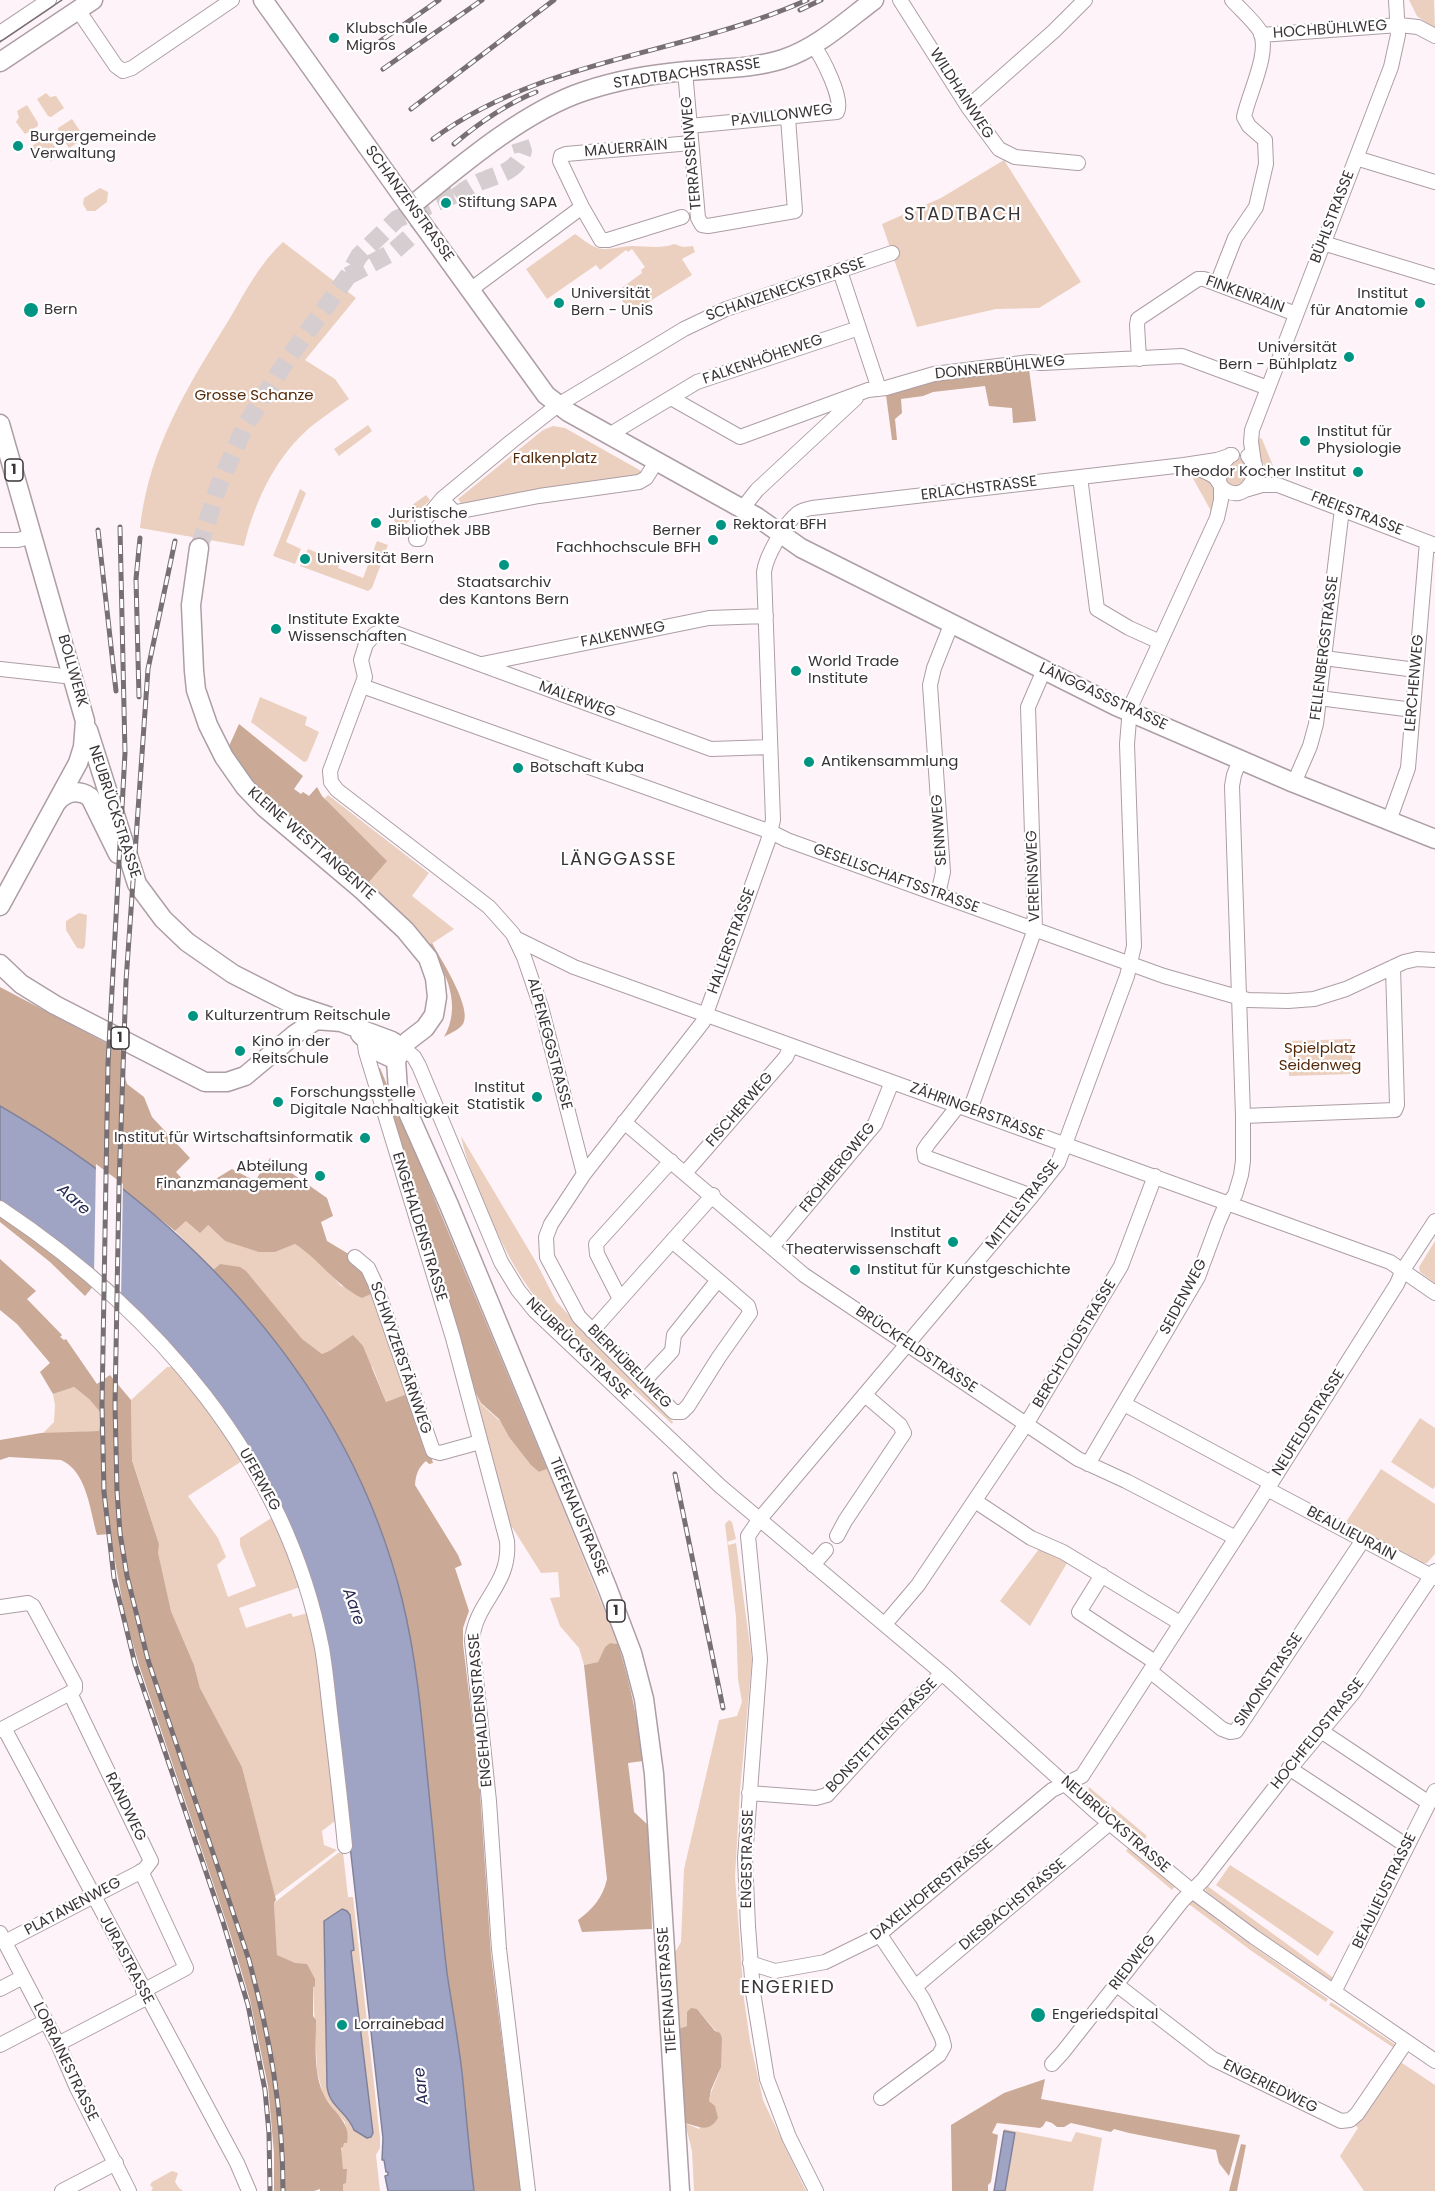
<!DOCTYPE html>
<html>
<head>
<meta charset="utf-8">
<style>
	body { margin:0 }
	canvas { display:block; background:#fdf3f8 }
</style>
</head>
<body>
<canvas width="1435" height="2191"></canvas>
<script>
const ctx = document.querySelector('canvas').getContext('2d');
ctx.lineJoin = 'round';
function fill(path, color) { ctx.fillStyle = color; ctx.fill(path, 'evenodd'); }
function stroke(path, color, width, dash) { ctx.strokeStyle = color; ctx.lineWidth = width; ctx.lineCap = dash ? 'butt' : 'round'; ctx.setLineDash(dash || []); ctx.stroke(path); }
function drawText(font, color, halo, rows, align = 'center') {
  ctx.font = font + ' Poppins,sans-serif'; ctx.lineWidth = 4.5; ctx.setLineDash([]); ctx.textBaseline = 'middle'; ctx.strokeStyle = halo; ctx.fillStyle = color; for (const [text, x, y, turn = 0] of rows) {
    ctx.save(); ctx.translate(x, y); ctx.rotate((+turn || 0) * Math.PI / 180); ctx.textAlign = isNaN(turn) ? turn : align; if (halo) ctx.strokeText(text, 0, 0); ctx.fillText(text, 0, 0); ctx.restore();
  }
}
const green = new Path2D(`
	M1409,0H1434L1435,29L1417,16Z
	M46,93L50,97L56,96L64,108L51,117L48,116L37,99Z
	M27,105L38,123V126L25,134L16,122L19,117L17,111Z
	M72,119L80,131L77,136L79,142L69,148L58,131V128Z
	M45,137H48L60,154L51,161L46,157L40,158L32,146Z
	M1004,160L1081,282L1039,308L996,309L917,327L882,224L941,198Z
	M100,188L108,192L107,202L95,211H87L83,204L84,198Z
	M575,234C581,238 588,244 595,247C606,252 620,246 632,246C645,246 662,249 674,244L683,247L693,246L695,252L682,259L692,275L631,313L616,292L642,273L641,270L645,267L632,249L628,252L626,250L600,270L596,265L547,299L526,269Z
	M283,242L356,298L305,360L335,379L349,399C334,410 318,420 305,432C273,462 254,504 244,546L140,528C149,447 188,386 230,318C245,292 260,263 283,242Z
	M368,425L372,431L339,456L334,449Z
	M553,426L565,428L643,472L642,476L464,507L458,499L543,430Z
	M1255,436L1262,439L1278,478C1260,467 1259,454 1255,436Z
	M1235,458C1245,457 1247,462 1250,471L1243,484L1233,488L1224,481V472Z
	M1190,473C1217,482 1215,486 1214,512L1211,511Z
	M300,489L306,493L286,542L301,549L295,564L273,556Z
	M426,495L430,500L401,529L393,519Z
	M377,541L388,545L372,588L368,591L300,566L308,549L340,562L338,568L363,578Z
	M260,697L307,717L305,725L319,732L307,761L304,762L251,722Z
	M328,795L429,873L412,896L454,929L428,946L362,890L325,798Z
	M79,913L87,915L85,946L83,949L77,948L66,930V921Z
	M1351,1039L1353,1074L1289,1076L1288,1041Z
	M461,1136L536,1262L556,1301L587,1335L673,1422L672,1424L542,1305C514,1272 498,1236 482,1197C474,1176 465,1157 461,1136Z
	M186,1221L208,1225L225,1241L275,1252L295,1244L310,1253L341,1286L377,1291L412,1392L386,1402L373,1368L370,1365L331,1350L322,1354L302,1340L289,1325L220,1264L213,1270L175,1231Z
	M1435,1241V1283L1420,1272L1419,1267Z
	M167,1367H179L245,1459L188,1496L218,1538L226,1557L217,1565L228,1597L256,1586L240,1545V1538L276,1515L303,1586L239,1608L246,1628L291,1613L293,1617L311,1612L338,1804L333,1805L335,1817H340L322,1831L324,1845L337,1850L274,1897L242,1767L200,1688L194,1665L171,1611L157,1553L159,1544L132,1459L131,1400Z
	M472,1386L481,1404L500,1421L509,1437L539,1472L547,1469L618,1644L610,1643L605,1647L598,1662L584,1665L579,1648L560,1626L550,1598L560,1597L558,1572L541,1573L512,1527L508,1528Z
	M74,1387L89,1399L101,1413L99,1431L42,1434L54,1422L55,1405L53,1394Z
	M1420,1418L1435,1428V1486L1433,1489L1391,1462Z
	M1381,1469L1435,1504V1554L1427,1563H1423L1346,1522Z
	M729,1520L732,1522L736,1539L727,1542L729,1545L736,1543L752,1660L740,1791L735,1877L744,1999L750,2041L763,2100L806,2191H694L692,2151L685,2123L699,2129L712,2104L709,2101C711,2088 720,2076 721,2063C721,2055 721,2047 722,2038L697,2009L688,2012L687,2026L678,2029L673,1956L681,1942L684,1869L719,1720L737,1716L742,1702L738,1679L736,1617L725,1524Z
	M1039,1549L1067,1563L1030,1626L1000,1601Z
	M1089,1787L1147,1836L1145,1839L1088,1791Z
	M1129,1847L1175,1886L1172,1890L1126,1851Z
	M343,1852L348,1897H353L380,2138V2148L376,2155L380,2191H343V2183H346V2169H343C341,2160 339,2151 344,2142L347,2143L345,2122L337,2114L323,2094L317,2071L313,1986L278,1978L274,1903L338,1853Z
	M1230,1865L1334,1932L1318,1956L1216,1885Z
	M1206,1885L1335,1979L1333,1982L1258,1931L1206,1891Z
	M1192,1900L1230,1930L1328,1999L1326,2002L1253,1952L1186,1902Z
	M1331,2002L1396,2045L1394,2048L1329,2005Z
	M1399,2061L1435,2085V2191H1364L1340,2156L1358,2128L1355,2125Z
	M1004,2129L1071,2142L1076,2132L1102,2138L1093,2191H1005L1016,2133L1004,2131Z
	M172,2171L178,2173L175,2182L179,2188L183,2191H151L153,2188L150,2185L152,2182Z`);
const forest = new Path2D(`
	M1029,369L1036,421L1013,423L1012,408L989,406L985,386L933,392L923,396L901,399L902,413L895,419L897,440H892L886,395L934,379Z
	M239,724L303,776L294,789L301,794L303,792L309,796L317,787L322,796L387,861L362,890L224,757Z
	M432,943C440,958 473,1008 463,1024C459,1030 450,1033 444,1037C462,1007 447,971 428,946Z
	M0,987L125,1053L124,1074L127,1084L144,1097L152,1117L190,1158L176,1172L194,1192L232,1169L255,1181L270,1158L327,1198L333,1216L321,1222L327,1241L362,1262L377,1291L362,1298C335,1285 320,1260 295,1244L275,1252H259L225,1241L208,1225L200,1233L186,1221L175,1231C119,1185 63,1143 0,1106Z
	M376,1068H380L547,1469L539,1472L531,1465L509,1437L499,1419L481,1403L472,1386Z
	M0,1212L96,1283L85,1296L50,1262L0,1222Z
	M0,1259L36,1291L27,1299L62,1335L60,1337L64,1340L66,1339L97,1384L110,1375L131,1400L132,1460L159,1544L158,1553L171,1611L194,1665L200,1688L242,1767L276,1900L274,1903L277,1955L295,1963L307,1964L315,1979V1986L313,1987V2016L316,2020C316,2044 313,2073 324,2095C332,2112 352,2122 347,2143H344L343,2147L341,2148L343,2169H347L346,2183L343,2184V2191H320V2189L314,2191H274V2153L268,2086L250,2000L229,1930L139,1665L125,1616L110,1534L97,1535C90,1511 87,1471 61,1460L9,1457L0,1460V1440L41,1433L99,1431L101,1413L89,1399L74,1387L53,1394L40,1372L50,1363L17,1324L0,1310Z
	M220,1264L240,1267L246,1271L302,1339L322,1354L331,1350L353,1335L363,1346L386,1402L412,1392L433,1463L429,1464L426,1461C418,1468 416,1474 415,1485L458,1555L462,1565L455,1568L469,1611L463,1628V1644L479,1777L491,1955L521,2191H474C469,2152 466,2113 462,2074C458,2039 451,2005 447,1971C441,1922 437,1873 432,1824C421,1727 416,1627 382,1534C345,1435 286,1346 213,1270Z
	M610,1643L618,1644C630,1683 638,1720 643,1761L628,1763L634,1812L648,1825L652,1929L582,1932L578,1920C593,1909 603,1897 607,1879L584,1665L598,1662L605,1647Z
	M691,2008L697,2009L715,2031L720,2033L722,2038L721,2067L711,2090L709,2101L715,2106L718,2118C708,2134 699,2126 685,2123L678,2029L687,2026V2012Z
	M1045,2079L1041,2099L1240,2135L1229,2176L1219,2163L1216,2150L1129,2133L1114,2129L1111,2132L1071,2123L1064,2127H1057L1052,2123L1046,2121L1043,2126L1040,2128L997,2123L992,2133L998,2135L991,2182L988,2185V2191H952L951,2125L1004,2093Z
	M1241,2144L1246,2145L1237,2191H1229Z`);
const water = new Path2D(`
	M0,1106C189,1216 348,1382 402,1599C420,1672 424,1749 432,1823C437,1873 441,1923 447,1973C452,2006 458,2039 462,2072C466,2112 469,2151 474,2191H388L385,2176L388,2175V2172H386L384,2160H382L383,2138L347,1819L309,1576L190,1368L163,1336L115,1290L61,1243L0,1202Z
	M342,1909L347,1911L350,1915L354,1950L351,1951L373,2133L371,2137L367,2138L354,2130C347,2111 329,2107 327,2086L324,1921Z
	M1004,2131L1015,2133L1005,2191H994Z`);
const pier = new Path2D(`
	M96,1164L123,1184L121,1300L94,1276Z`);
const majorTunnel = new Path2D(`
	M456,197C465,190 475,183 485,180C502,173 517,171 523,151L520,142
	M348,276L393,252L435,215
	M199,548L219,485L245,426L287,360L348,276L359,256L397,219L463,191`);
const minor = new Path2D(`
	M900,0L968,107L999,149L1015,157L1078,163
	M78,10L116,66L123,71L132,68L232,0
	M0,33L49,0
	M1261,35L1399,25L1418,27L1435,36
	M685,71L698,218L702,225L708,226L795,211L788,118
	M968,107L1054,31L1085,0
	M689,126L837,112C844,99 822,57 813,45
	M1356,158L1435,182
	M682,217L608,240H601L582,207L560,161L561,156L566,154L691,143
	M1323,243L1435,277
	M840,271L879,389
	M1217,284L1235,238L1256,207L1266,164L1265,140L1249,126L1244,117C1248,95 1271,52 1260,31C1253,20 1241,10 1232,0
	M470,290L582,207
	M1139,359L1137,325L1138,319L1198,279H1204L1296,314
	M671,398L740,437L868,390L886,388L934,374L1030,362L1042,363L1182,356L1268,388
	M609,435L697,382L859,328
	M1254,463L1251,442L1252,430L1391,67L1398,35L1396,0
	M1189,466C1198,469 1207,471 1215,477C1219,482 1221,488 1227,491C1244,500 1257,480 1255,465L1248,456
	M1080,477L1097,609L1129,628L1160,642
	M1219,482L1220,467L1230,455
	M1245,490L1262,485H1278L1435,545
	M442,499L453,511L456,512L539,496L639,482L646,478L656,462
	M742,509L757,490L856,398
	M416,539H419L422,523L442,499L512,441L558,405L651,349L684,329L726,309L892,253
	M0,540H18L33,536
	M1324,658L1416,670
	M482,664L709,618L766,616
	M0,669L74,677
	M362,686L771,832L787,840L1164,976L1248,1000L1288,1001L1314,999L1346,989L1404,962L1417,959L1435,960
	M1319,698L1413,710
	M1294,783L1310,746L1316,724L1342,509
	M1389,821L1408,768L1427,542
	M938,894L943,872L930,685L934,668L951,625
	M515,938L574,967L1390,1262L1435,1293
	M369,1035L365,1045L366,1052L453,1338L507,1541C511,1586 475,1601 472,1641L489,1801L499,1949L528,2191
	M403,1048L414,1057L419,1066L501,1262L518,1290L535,1311L720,1486L942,1673L1095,1811L1192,1891L1254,1937L1435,2061
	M958,1106L928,1144L924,1150L925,1157L1032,1196
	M970,1110L1035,929L1028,707L1044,670
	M1243,1116L1395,1110L1397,1105L1393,967
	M624,1122L804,1275L1078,1459L1126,1481L1236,1538
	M685,1173L786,1057L791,1046
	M584,1174L541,1007L524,957L513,934L489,907L337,790L331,782L330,771L365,677L361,660L366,644L375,634L387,630L711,749L770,747
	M0,1208C155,1311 285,1460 322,1648C326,1671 328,1696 331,1720C336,1762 341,1804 345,1846
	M772,1247L875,1124L892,1082
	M355,1257L368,1268L375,1283L433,1451L440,1453L480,1442
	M718,1280L748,1306L750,1313L719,1357L688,1406L682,1412H674L579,1317L547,1257L546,1237L551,1224L584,1174L703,1022L768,841L773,820L764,572C766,556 785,523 798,513C802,510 807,509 812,508L1184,465L1217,460L1232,455
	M620,1299L597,1254L596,1244L671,1161
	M592,1331L713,1195
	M643,1382L672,1351L674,1335L718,1280L672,1241
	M1124,1404L1271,1483
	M1088,1464L1198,1277L1218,1223L1224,1209L1235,1195L1241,1175L1243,1161V1116L1232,786L1234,775L1240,760
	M1267,1489L1435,1578
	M975,1501L1031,1538L1063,1552L1180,1623
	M837,1536L845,1521L904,1433L900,1425L865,1395
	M813,1565L826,1550
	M1102,1575L1079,1612L1155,1662
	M0,1607L28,1603L33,1606L75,1684V1689L70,1693L151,1861L144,1870L5,1942
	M885,1624L918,1585L1030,1418L1121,1266L1155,1176
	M1150,1671L1222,1729L1230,1732L1236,1731L1363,1540
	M4,1728L237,2163L249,2191
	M0,1730L70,1693
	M1321,1731L1429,1803
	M1289,1768L1407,1846
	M749,1793L816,1798L827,1795L891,1725L942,1673
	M141,1871L186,1968L143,1991
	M0,1933L58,2044L77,2088L129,2191
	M880,1935L923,1999L942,2038L944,2046L939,2055L881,2098
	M750,1963L775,1971L825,1962L876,1937L1052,1790L1082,1776L1254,1510L1397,1284L1403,1270L1435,1221
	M1117,1985L1213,2059L1341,2121L1350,2120L1357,2114L1406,2042
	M915,1987L1111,1822
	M0,1989L23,1977
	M1334,1992L1435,1791
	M58,2044L146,1998
	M0,2045L46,2021
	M1052,2064L1063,2052L1182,1901L1203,1880L1284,1776L1353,1693L1435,1571
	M62,2191L116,2163
	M816,2191L789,2137L767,2079L753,1992L748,1926L745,1858L760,1659L748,1536L759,1520L1032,1196L1058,1163L1127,976L1134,946L1127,744L1130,708L1217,518L1221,500V486`);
const major = new Path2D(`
	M263,0L308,63
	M0,62L93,0
	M408,204L546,395L568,412L757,517L801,548L1116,706L1294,783L1435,839
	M410,207C460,166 524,111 585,91C618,80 652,74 687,71C719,68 752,69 783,59C817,48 846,21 874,0
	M0,424L85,721L83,747L78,763L0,906
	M199,548L191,605L194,671L196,690L208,725L224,757L245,787L265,808L362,890L405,930L428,958L435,978L437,997L434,1015L425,1028L408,1041L396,1060L398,1090L449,1205L607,1587L632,1653L644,1699L654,1774L680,2191
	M88,730L137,884L163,919L187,942L233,974L292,1004L331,1017
	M57,802C66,791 78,789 90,797L118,854
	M0,964L21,984L55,1005L205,1082H227L245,1076L294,1035L316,1020L341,1022L392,1041L403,1048
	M360,1034L381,1053L396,1060`);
const tram = new Path2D(`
	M0,42L62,0`);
const rail = new Path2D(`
	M800,10L821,0
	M369,49L439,0
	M383,69L482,0
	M411,109L554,0
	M433,139C542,58 685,55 807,0
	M454,144C479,123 506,104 536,92
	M120,527L125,753L108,1063L102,1405L104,1492L114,1578L135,1664L223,1922L248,2005L265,2090L269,2133L270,2191
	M98,530L116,691
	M175,541L148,669L126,981L119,1187L115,1405L117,1491L120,1533L127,1576L148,1660L249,1960C270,2038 283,2110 283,2191
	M139,697L136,579L140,538
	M675,1474L723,1708`);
const majorBridge = new Path2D(`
	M308,63L408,204`);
const markers = [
	[334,38,6,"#009482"],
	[18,146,6,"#009482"],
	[446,203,6,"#009482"],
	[559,303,6,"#009482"],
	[1420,303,6,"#009482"],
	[31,310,8,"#009482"],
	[1349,357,6,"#009482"],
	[1305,441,6,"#009482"],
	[1358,472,6,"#009482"],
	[376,523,6,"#009482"],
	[721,525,6,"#009482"],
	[713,540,6,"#009482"],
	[305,559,6,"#009482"],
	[504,565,6,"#009482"],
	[276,629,6,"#009482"],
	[796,671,6,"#009482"],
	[809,762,6,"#009482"],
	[518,768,6,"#009482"],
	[193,1016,6,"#009482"],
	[240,1051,6,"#009482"],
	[537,1097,6,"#009482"],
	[278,1102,6,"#009482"],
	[365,1138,6,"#009482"],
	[320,1176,6,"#009482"],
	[953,1242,6,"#009482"],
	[855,1270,6,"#009482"],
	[1038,2015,8,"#009482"],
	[342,2025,6,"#009482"]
];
const shields = [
	[14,470,18],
	[120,1038,18],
	[616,1611,18]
];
const shieldNames = [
	["1",14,470],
	["1",120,1038],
	["1",616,1611]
];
const poiNames = [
	["Klubschule",346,29],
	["Migros",346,46],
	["Burgergemeinde",30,137],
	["Verwaltung",30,154],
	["Stiftung SAPA",458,203],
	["Universität",571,294],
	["Bern - UniS",571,311],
	["Institut",1408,294,"right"],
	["für Anatomie",1408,311,"right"],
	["Bern",44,310],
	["Universität",1337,348,"right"],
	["Bern - Bühlplatz",1337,365,"right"],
	["Institut für",1317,432],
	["Physiologie",1317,449],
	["Theodor Kocher Institut",1346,472,"right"],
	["Juristische",388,514],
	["Bibliothek JBB",388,531],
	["Rektorat BFH",733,525],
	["Berner",701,531,"right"],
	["Fachhochscule BFH",701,548,"right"],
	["Universität Bern",317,559],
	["Staatsarchiv",504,583,"center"],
	["des Kantons Bern",504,600,"center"],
	["Institute Exakte",288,620],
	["Wissenschaften",288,637],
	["World Trade",808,662],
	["Institute",808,679],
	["Antikensammlung",821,762],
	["Botschaft Kuba",530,768],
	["Kulturzentrum Reitschule",205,1016],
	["Kino in der",252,1042],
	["Reitschule",252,1059],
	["Institut",525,1088,"right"],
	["Statistik",525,1105,"right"],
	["Forschungsstelle",290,1093],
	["Digitale Nachhaltigkeit",290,1110],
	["Institut für Wirtschaftsinformatik",353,1138,"right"],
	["Abteilung",308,1167,"right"],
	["Finanzmanagement",308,1184,"right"],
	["Institut",941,1233,"right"],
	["Theaterwissenschaft",941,1250,"right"],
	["Institut für Kunstgeschichte",867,1270],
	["Engeriedspital",1052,2015],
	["Lorrainebad",354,2025]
];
const streetNames = [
	["HOCHBÜHLWEG",1330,30,-4],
	["STADTBACHSTRASSE",687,74,-8],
	["WILDHAINWEG",961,94,57],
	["PAVILLONWEG",782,116,-7],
	["MAUERRAIN",626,149,-5],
	["TERRASSENWEG",692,153,-95],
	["SCHANZENSTRASSE",409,204,54],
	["BÜHLSTRASSE",1333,217,-69],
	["SCHANZENECKSTRASSE",786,290,-19],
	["FINKENRAIN",1245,295,20],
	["FALKENHÖHEWEG",763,360,-19],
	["DONNERBÜHLWEG",1000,368,-6],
	["ERLACHSTRASSE",979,489,-7],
	["FREIESTRASSE",1357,514,21],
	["FALKENWEG",623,635,-11],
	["FELLENBERGSTRASSE",1325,648,-83],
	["BOLLWERK",72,671,74],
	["LERCHENWEG",1415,683,-85],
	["LÄNGGASSSTRASSE",1103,697,25],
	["MALERWEG",577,700,20],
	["NEUBRÜCKSTRASSE",114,812,72],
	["SENNWEG",940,830,-94],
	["KLEINE WESTTANGENTE",311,844,41],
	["VEREINSWEG",1034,876,-92],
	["GESELLSCHAFTSSTRASSE",896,879,20],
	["HALLERSTRASSE",732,941,-70],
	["ALPENEGGSTRASSE",549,1044,75],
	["FISCHERWEG",740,1110,-49],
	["ZÄHRINGERSTRASSE",977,1112,20],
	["FROHBERGWEG",838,1168,-51],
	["MITTELSTRASSE",1023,1205,-52],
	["ENGEHALDENSTRASSE",419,1227,73],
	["SEIDENWEG",1184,1297,-62],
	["BERCHTOLDSTRASSE",1075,1344,-59],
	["NEUBRÜCKSTRASSE",578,1349,44],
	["BRÜCKFELDSTRASSE",916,1350,34],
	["SCHWYZERSTÄRNWEG",400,1358,71],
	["BIERHÜBELIWEG",629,1367,45],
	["NEUFELDSTRASSE",1309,1423,-58],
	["UFERWEG",259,1480,61],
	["TIEFENAUSTRASSE",578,1517,67],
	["BEAULIEURAIN",1351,1534,28],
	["SIMONSTRASSE",1269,1680,-56],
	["ENGEHALDENSTRASSE",481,1710,-95],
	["HOCHFELDSTRASSE",1318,1734,-51],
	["BONSTETTENSTRASSE",882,1736,-46],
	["RANDWEG",125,1807,64],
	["NEUBRÜCKSTRASSE",1115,1825,41],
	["ENGESTRASSE",748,1859,-89],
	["DAXELHOFERSTRASSE",932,1890,-39],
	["BEAULIEUSTRASSE",1385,1891,-64],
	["DIESBACHSTRASSE",1013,1905,-40],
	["PLATANENWEG",73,1907,-28],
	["JURASTRASSE",126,1960,62],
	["RIEDWEG",1133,1963,-52],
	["TIEFENAUSTRASSE",668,1990,-94],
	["LORRAINESTRASSE",65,2062,64],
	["ENGERIEDWEG",1270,2087,26]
];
const parkNames = [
	["Grosse Schanze",254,396],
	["Falkenplatz",555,459],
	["Spielplatz",1320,1049],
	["Seidenweg",1320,1066]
];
const waterNames = [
	["Aare",73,1200,42],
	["Aare",353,1607,71],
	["Aare",422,2086,-96]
];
const quarterNames = [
	["STADTBACH",963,215],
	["LÄNGGASSE",619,860],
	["ENGERIED",788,1988]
];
fill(green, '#ecd0bf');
fill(forest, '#caa996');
fill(water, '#a0a4c4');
stroke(water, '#81829a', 1.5);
fill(pier, '#fdf3f8');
stroke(majorTunnel, '#d6cdd1', 18, [18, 9]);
stroke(minor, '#ad9ea6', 16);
stroke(major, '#ad9ea6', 21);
stroke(minor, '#fff', 14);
stroke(major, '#fff', 18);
stroke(tram, '#776f73', 1.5);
stroke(rail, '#776f73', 5);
stroke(rail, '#fff', 3, [9]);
stroke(majorBridge, '#ad9ea6', 21, []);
stroke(majorBridge, '#fff', 18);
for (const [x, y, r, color] of markers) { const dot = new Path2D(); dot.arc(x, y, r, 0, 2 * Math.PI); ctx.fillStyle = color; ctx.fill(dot); stroke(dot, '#fff', 2); }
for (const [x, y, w] of shields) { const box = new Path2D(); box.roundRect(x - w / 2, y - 11, w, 22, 4.5); ctx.fillStyle = '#fff'; ctx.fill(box); stroke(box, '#3a3437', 1.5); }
drawText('bold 14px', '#3a3437', null, shieldNames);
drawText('15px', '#3a3437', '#fff', poiNames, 'left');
drawText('15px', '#3a3437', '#fff', streetNames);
drawText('15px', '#542909', '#fff', parkNames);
drawText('italic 16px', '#272853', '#fff', waterNames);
ctx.letterSpacing = '1.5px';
drawText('18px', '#3a3437', '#fff', quarterNames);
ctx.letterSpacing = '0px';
</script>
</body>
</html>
